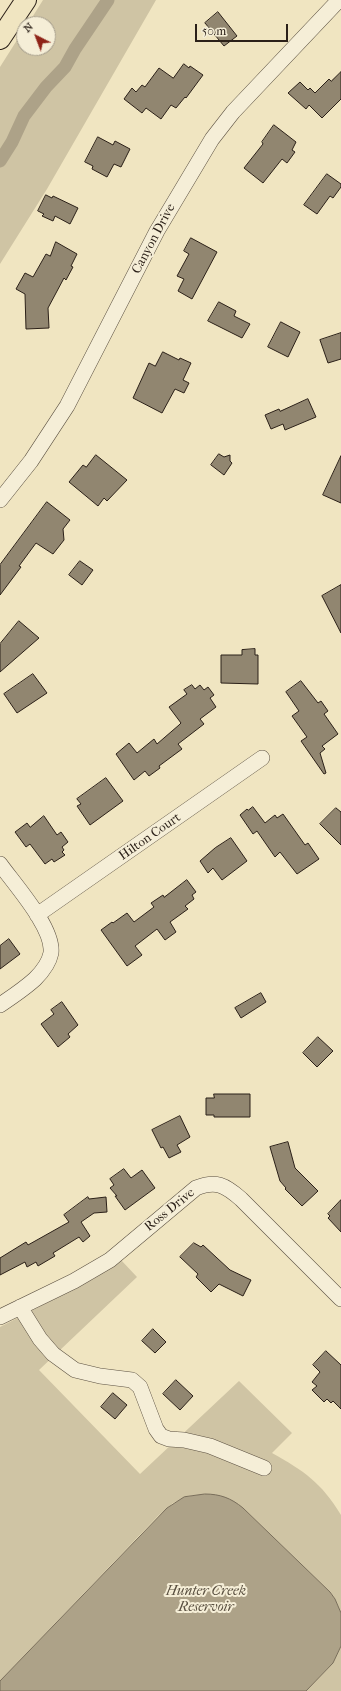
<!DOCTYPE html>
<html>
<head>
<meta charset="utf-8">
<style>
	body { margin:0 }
	#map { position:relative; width:341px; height:1691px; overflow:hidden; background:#f0e5c1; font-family:"IM FELL French Canon",serif }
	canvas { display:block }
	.north { position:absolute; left:16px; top:16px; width:40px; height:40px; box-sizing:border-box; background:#f5eed7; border:1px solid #a49c8b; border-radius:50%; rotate:318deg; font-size:11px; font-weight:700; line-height:16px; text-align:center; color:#2b2018 }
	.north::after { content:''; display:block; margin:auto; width:14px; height:18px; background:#8f2418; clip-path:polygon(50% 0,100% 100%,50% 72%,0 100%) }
	.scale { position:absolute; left:195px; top:24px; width:93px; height:18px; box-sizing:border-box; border:2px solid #2b2018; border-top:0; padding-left:5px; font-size:12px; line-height:14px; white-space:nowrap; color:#2b2018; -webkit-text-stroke:3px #f5eed7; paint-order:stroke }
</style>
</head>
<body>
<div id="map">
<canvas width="341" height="1691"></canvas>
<div class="north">N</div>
<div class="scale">50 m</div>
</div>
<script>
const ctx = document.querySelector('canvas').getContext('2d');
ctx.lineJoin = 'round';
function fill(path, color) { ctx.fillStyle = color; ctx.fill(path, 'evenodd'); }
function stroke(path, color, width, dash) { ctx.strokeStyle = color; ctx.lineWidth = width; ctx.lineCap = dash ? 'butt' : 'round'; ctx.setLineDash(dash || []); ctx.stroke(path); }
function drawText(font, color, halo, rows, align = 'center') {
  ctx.font = font + ' "IM FELL French Canon",serif'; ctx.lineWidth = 4; ctx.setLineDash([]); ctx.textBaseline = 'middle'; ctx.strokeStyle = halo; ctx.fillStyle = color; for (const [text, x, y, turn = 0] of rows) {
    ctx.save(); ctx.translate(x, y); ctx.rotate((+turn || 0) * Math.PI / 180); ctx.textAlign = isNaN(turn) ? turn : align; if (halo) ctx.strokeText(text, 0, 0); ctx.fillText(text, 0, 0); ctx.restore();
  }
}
const green = new Path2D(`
	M43,0H156L47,189L0,264V67L24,29V48H48V24H28Z
	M121,1260L137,1277L39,1370L140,1474L239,1381L292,1433L272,1453C304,1471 321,1482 341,1515V1613L335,1599L330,1592L243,1508L193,1495L173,1503L158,1516L0,1681V1327L93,1279Z
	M341,1646V1691H306L333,1663Z`);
const water = new Path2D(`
	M205,1494C220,1494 231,1498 243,1508L330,1592L335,1599L341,1613V1646L333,1663L306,1691H0V1681L167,1508L184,1497Z`);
const canal = new Path2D(`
	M0,161L12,142L24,116L46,87L65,67L75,49L108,0`);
const building = new Path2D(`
	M218,12L237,36L224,46L205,23Z
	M184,64L189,68L190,66L203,75L186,98L185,97L176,108L171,105L161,119L146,108L142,113L124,99L132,88L136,92L142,85L145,87L159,68L173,78Z
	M341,72V99L322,118L309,105L306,109L288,93L300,82L308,90L310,88L315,93L329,79L331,81Z
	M274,125L296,142L292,150L295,152L287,163L282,159L263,183L244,168L263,144L262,142Z
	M98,137L113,145L115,141L130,149L121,167L114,164L107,177L92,169L93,166L85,162Z
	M327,174L341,184V187L333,198L330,196L317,214L304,205Z
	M46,195L52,198L53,196L78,208L70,224L55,216L53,221L42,216L44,214L38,211Z
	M191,238L217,252L192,299L178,291L184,279L177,276L189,254L184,251Z
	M56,242L77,254L71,266L73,267L66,280L64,278L48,308L49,328L26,329L25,294L16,289L25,273L33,277L46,254L50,256Z
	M219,302L236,311L234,316L250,324L242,338L208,321Z
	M281,322L300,332L288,357L268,347Z
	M341,333V359L328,363L320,340Z
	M163,352L179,360L180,358L191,363L183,380L189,383L184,393L175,389L162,413L133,398L149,363L155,366Z
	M308,399L316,417L285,430L283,424L271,429L265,415L279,409L280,411Z
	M219,454L224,457L230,455V461L232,463L224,475L211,465Z
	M96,455L127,480L107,501L104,498L98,506L69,482L83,465L86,467Z
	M341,456V503L323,495Z
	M47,502L70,520L63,529L64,540L53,554L36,543L19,566L21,567L0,595V565Z
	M80,561L93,570L82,585L69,575Z
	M341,585V633L322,596Z
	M19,621L39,638L0,672V644Z
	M255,649V655H258V684L221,683V655H242V650Z
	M33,674L47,693L17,713L4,694Z
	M301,681L318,703L321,701L328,711L324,714L338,734L322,746L325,749L320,753L326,773L324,774L301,741L307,737L292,716L299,711L286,692Z
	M192,685L195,689L200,685L204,690L208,687L214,695L210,698L216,707L200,719L204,724L178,744L182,749L159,766L160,768L149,776L145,771L134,780L116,754L129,743L137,753L154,739L157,744L179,725L181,723L169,707L187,694L184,690Z
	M106,778L123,801L90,825L77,806L81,804L77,799Z
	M253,807L265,823L275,815L277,818L283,814L305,845L308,843L319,859L297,874L280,852L275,857L257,831L253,834L240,815L247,809L248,810Z
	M336,808L341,812V845L320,824Z
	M44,816L57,835L61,832L68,842L62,847L64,850L62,852L65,855L54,862L52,859L45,864L30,844L26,847L15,832L27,823L30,827Z
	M231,838L247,861L222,880L213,868L208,873L200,861L215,848Z
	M187,880L196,892L192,895L194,899L185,906L188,909L170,922L176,932L165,940L157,929L135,946L142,955L127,966L101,930L112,922L113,923L127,913L134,922L154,907L151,903L163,895L164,897Z
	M9,939L20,954L0,969V946Z
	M261,993L266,1002L241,1018L235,1008Z
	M62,1002L78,1025L68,1034L70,1037L58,1047L41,1024L54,1014L51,1010Z
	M318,1037L333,1051L317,1067L303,1053Z
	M214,1094H250V1117H214V1115H206V1098H214Z
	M180,1116L190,1137L177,1145L181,1152L169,1158L163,1147L161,1148L152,1130Z
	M288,1142L295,1168L318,1191L302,1206L285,1189L286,1188L280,1181L270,1147Z
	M124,1169L131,1178L142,1170L155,1188L125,1210L115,1196H117L110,1188L114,1185L110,1179Z
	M88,1197L89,1199L106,1197L107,1212L94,1213L81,1222L90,1236L83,1242L79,1237L53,1253L55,1256L38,1266L36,1262L27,1267L25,1262L0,1275V1258L26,1242L28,1245L69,1222L64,1215Z
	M341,1200V1232L328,1218L330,1216L328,1214Z
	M194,1243L201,1247L203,1245L230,1270L251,1280L243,1296L219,1284L211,1292L196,1277L198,1274L180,1257Z
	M153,1329L166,1342L155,1353L142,1341Z
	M326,1351L341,1365V1409L333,1401L331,1403L327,1399L324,1402L312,1390L317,1386L312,1382L320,1372L313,1365Z
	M176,1380L193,1396L180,1410L163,1394Z
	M113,1393L127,1405L115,1419L101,1407Z`);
const minor = new Path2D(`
	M0,500L31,461L67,406L157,231L212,139L233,112L339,0
	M0,864C15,885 54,928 51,953C49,963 41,973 35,979C24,989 12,997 0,1005
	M37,915L262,758
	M20,1307L40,1339L53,1354L75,1370L100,1376L132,1380L140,1387L156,1429L161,1436L169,1439L184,1440L210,1446L264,1468
	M0,1317L74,1281L110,1260L196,1188C216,1180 225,1185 241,1199L341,1299`);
const major = new Path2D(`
	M0,39L26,0`);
const streetNames = [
	["Canyon Drive",154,239,-62],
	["Hilton Court",150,837,-35],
	["Ross Drive",170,1210,-39]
];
const waterNames = [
	["Hunter Creek",206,1592],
	["Reservoir",206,1608]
];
fill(green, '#cfc4a4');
fill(water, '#ada288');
stroke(water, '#796e5b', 1);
stroke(canal, '#ada288', 13);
fill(building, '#918670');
stroke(building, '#2b2018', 1);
stroke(minor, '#5c5142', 16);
stroke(major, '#2b2018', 22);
stroke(minor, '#f5eed7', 15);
stroke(major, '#f0e5c1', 20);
drawText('13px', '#2b2018', '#f5eed7', streetNames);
drawText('italic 14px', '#584e3f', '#f5eed7', waterNames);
</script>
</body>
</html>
